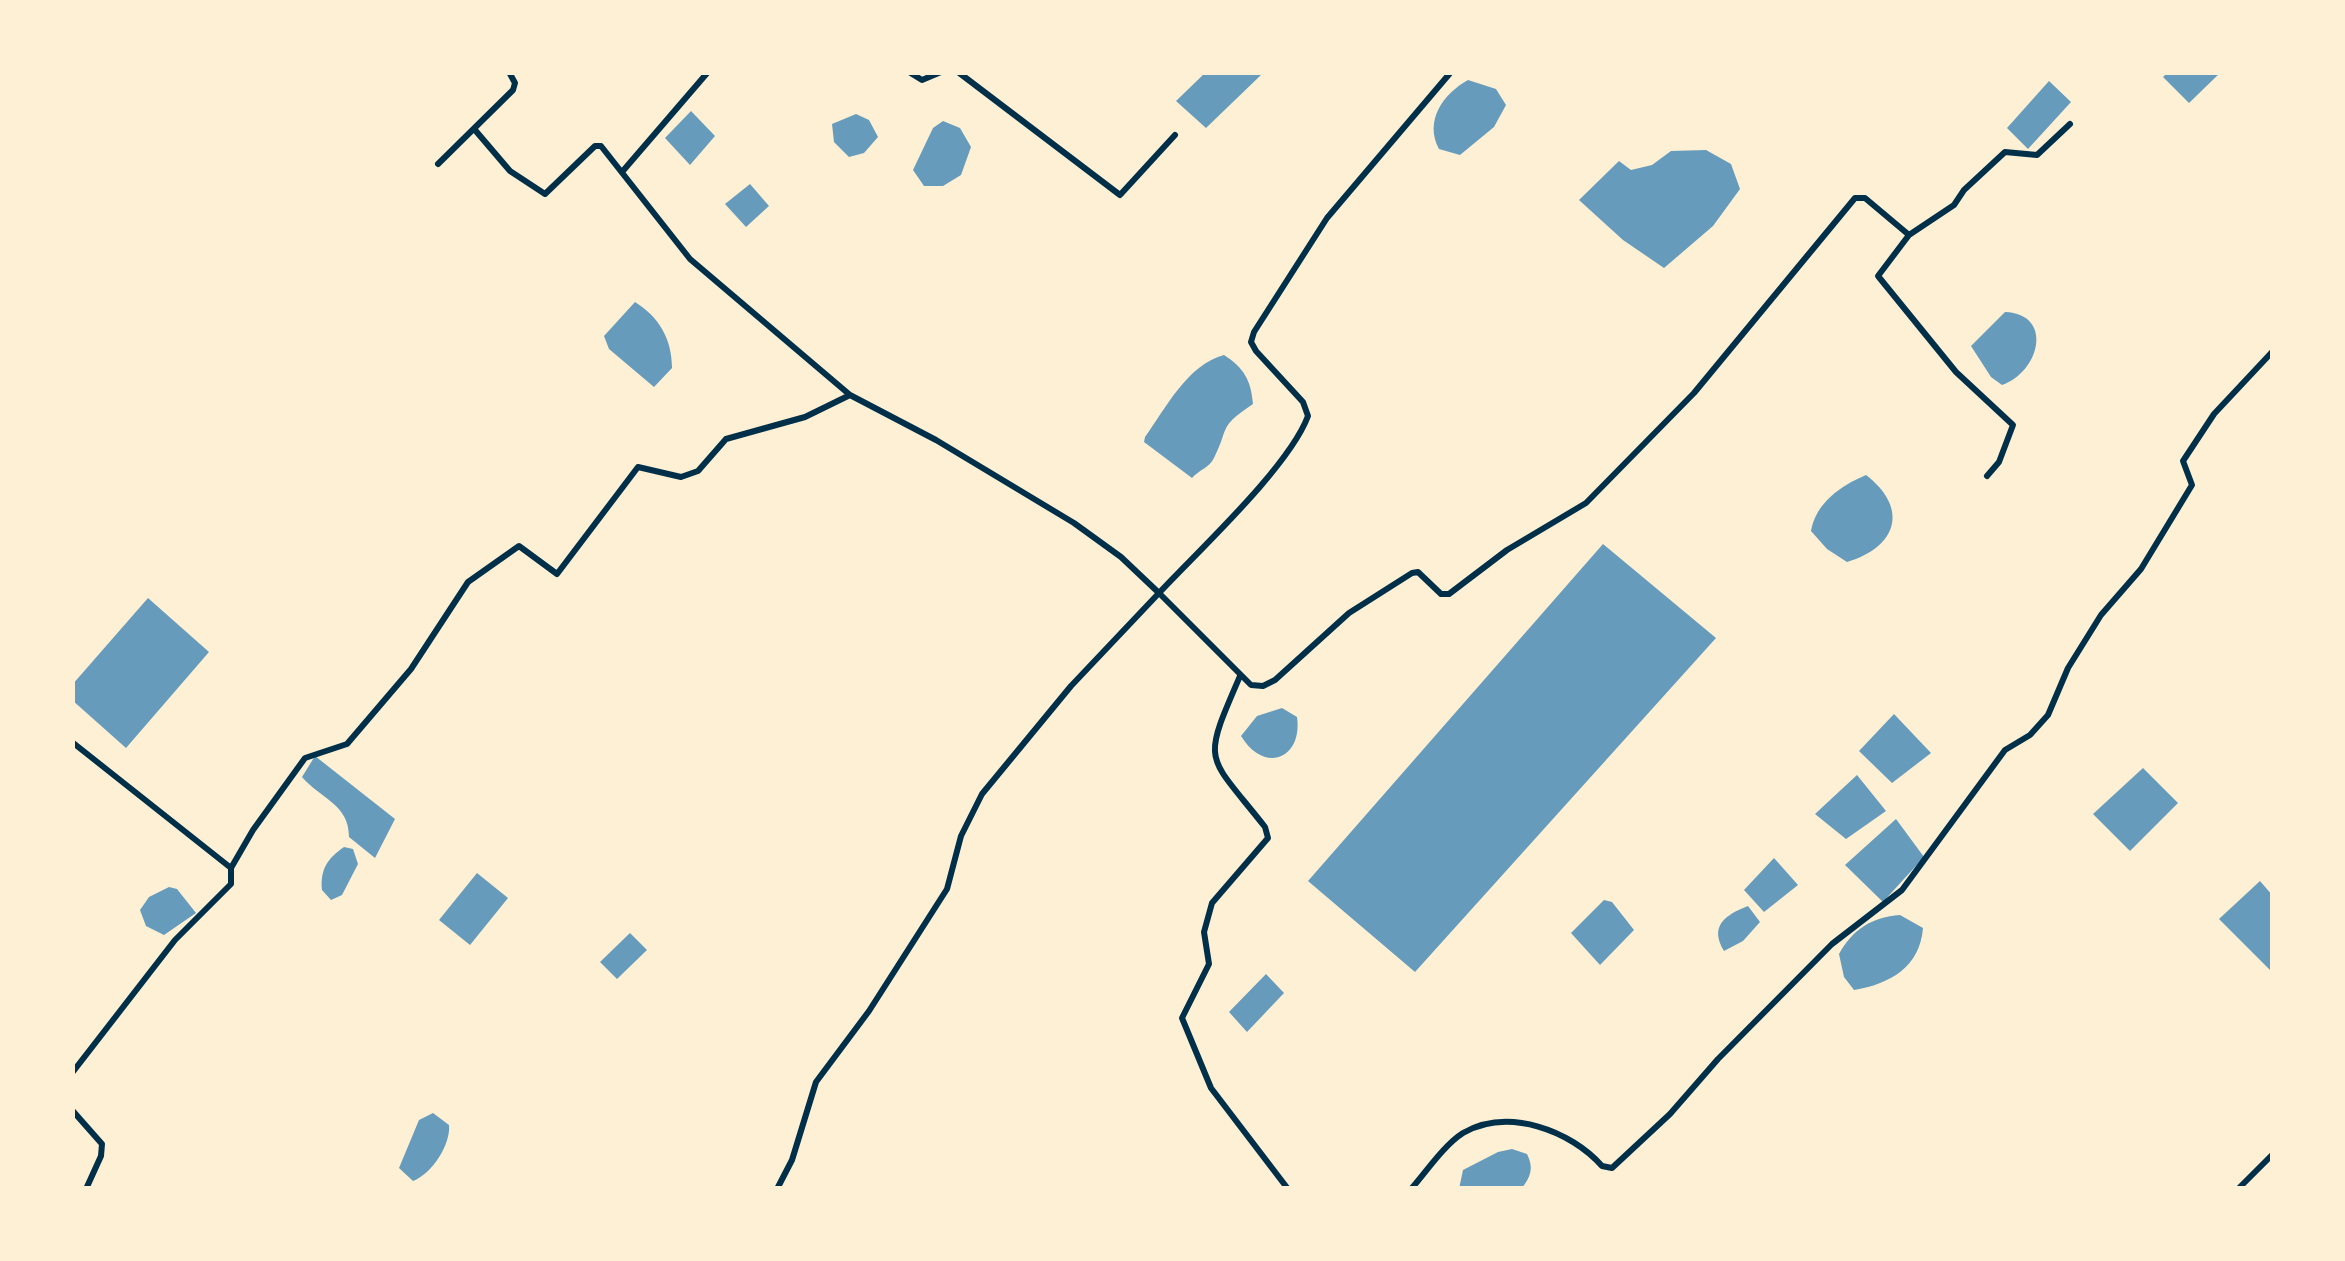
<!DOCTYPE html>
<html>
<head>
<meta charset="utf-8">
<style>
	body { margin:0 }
	#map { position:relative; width:2345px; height:1261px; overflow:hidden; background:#fdf0d5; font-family:Raleway,sans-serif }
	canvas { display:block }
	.frame { position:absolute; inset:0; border:75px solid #fdf0d5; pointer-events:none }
</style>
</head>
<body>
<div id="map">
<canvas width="2345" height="1261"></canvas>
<div class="frame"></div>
</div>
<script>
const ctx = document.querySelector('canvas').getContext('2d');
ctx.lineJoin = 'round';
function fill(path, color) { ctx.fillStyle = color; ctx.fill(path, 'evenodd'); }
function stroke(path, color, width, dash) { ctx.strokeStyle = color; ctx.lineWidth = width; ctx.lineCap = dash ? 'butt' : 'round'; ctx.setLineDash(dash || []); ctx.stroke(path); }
const water = new Path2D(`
	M1206,72H1258L1261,75L1206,128L1176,101Z
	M2168,72H2221L2189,103L2163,77Z
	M1468,80L1496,89L1506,105L1494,127L1460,155L1439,149C1424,121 1443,94 1468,80Z
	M2049,81L2071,102L2028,149L2007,128Z
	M691,111L715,136L690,165L665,138Z
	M856,114L869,120L878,137L864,153L849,157L834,142L832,124Z
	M943,121L960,128L971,147L961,175L943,186H924L913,170L933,128Z
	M1706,150L1731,164L1740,189L1713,226L1664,268L1623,240L1579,200L1619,161L1631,170L1652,165L1671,151Z
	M750,184L769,206L746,227L725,204Z
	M635,302C659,317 672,339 672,368L654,387L609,349L604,336Z
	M2005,312C2054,314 2040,372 2002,385L1991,377L1971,346Z
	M1224,355C1244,368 1251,380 1253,404C1217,428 1230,427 1214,458C1208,469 1200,469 1192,478L1144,442L1145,437C1166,408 1187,365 1224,355Z
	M1866,475C1909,508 1898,547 1847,562L1827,549L1811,531C1816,503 1840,486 1866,475Z
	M1603,544L1716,638L1415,972L1308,881Z
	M148,598L209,652L126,748L72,700V685Z
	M1282,708L1297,717C1303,758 1265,775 1241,736L1257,716Z
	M1894,714L1931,753L1892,783L1859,751Z
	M315,756L395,819L375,858L349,837C349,804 321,799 302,777Z
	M2143,768L2178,803L2130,851L2093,814Z
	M1857,775L1886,811L1846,839L1815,814Z
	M1896,819L1924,857L1883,902L1845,865Z
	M344,847L353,849L358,864L342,895L331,900L322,890C320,869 328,858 344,847Z
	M1774,858L1798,885L1764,912L1744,890Z
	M477,873L508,898L470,945L439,920Z
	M2260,881L2273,896V973L2219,919Z
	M169,887L177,889L196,913L164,935L146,926L140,910L149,897Z
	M1604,900L1612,902L1634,930L1600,965L1571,933Z
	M1748,906L1760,922L1743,941L1724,951C1709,926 1725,915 1748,906Z
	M1900,915L1923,928C1920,967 1890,984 1854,990L1844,977L1839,954C1853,929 1872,917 1900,915Z
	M630,933L647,950L617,979L600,962Z
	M1266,974L1284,993L1247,1032L1229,1012Z
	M433,1113L449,1125C451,1144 432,1174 413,1181L399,1168L419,1120Z
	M1512,1149L1527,1154C1534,1168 1531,1177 1521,1189H1459L1463,1170L1498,1152Z`);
const minor = new Path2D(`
	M909,72L922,80L941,72
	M958,72L1120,195L1175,135
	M1451,72L1327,218L1254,332L1251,342L1256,351L1303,402L1308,416C1289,467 1199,550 1159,593L1251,685L1263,686L1275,680L1349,613L1412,573L1418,572L1441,594H1449L1507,550L1586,503L1694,393L1855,198H1865L1909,235
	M475,130L510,171L545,194L595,146H601L690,259L850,395L936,440L1074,523L1121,557L1159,593L1071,686L982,794L961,836L947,889L869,1011L816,1082L792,1160L777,1189
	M438,164L513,90L515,83L509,72
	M622,172L708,72
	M1987,476L1999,462L2013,425L1956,372L1878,276L1909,235L1954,205L1964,190L2005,152L2037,155L2070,124
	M1240,676C1201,766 1206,752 1265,827L1268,838L1212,903L1204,932L1209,964L1182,1018L1211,1088L1288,1189
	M72,742L231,868
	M72,1073L175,940L231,884V868L253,830L305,758L347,744L411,669L468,582L519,546L557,574L638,467L681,477L698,471L726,439L805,417L850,395
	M72,1110L102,1144L101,1156L86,1189
	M1411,1189C1426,1172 1444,1145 1463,1133C1509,1107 1571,1131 1602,1166L1612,1168L1670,1114L1718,1059L1832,944L1902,890L2005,750L2030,735L2048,715L2068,668L2101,615L2141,569L2192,485L2183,461L2214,414L2273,351
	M2238,1189L2273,1154`);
fill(water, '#669bbc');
stroke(minor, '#003049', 6);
</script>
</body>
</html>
